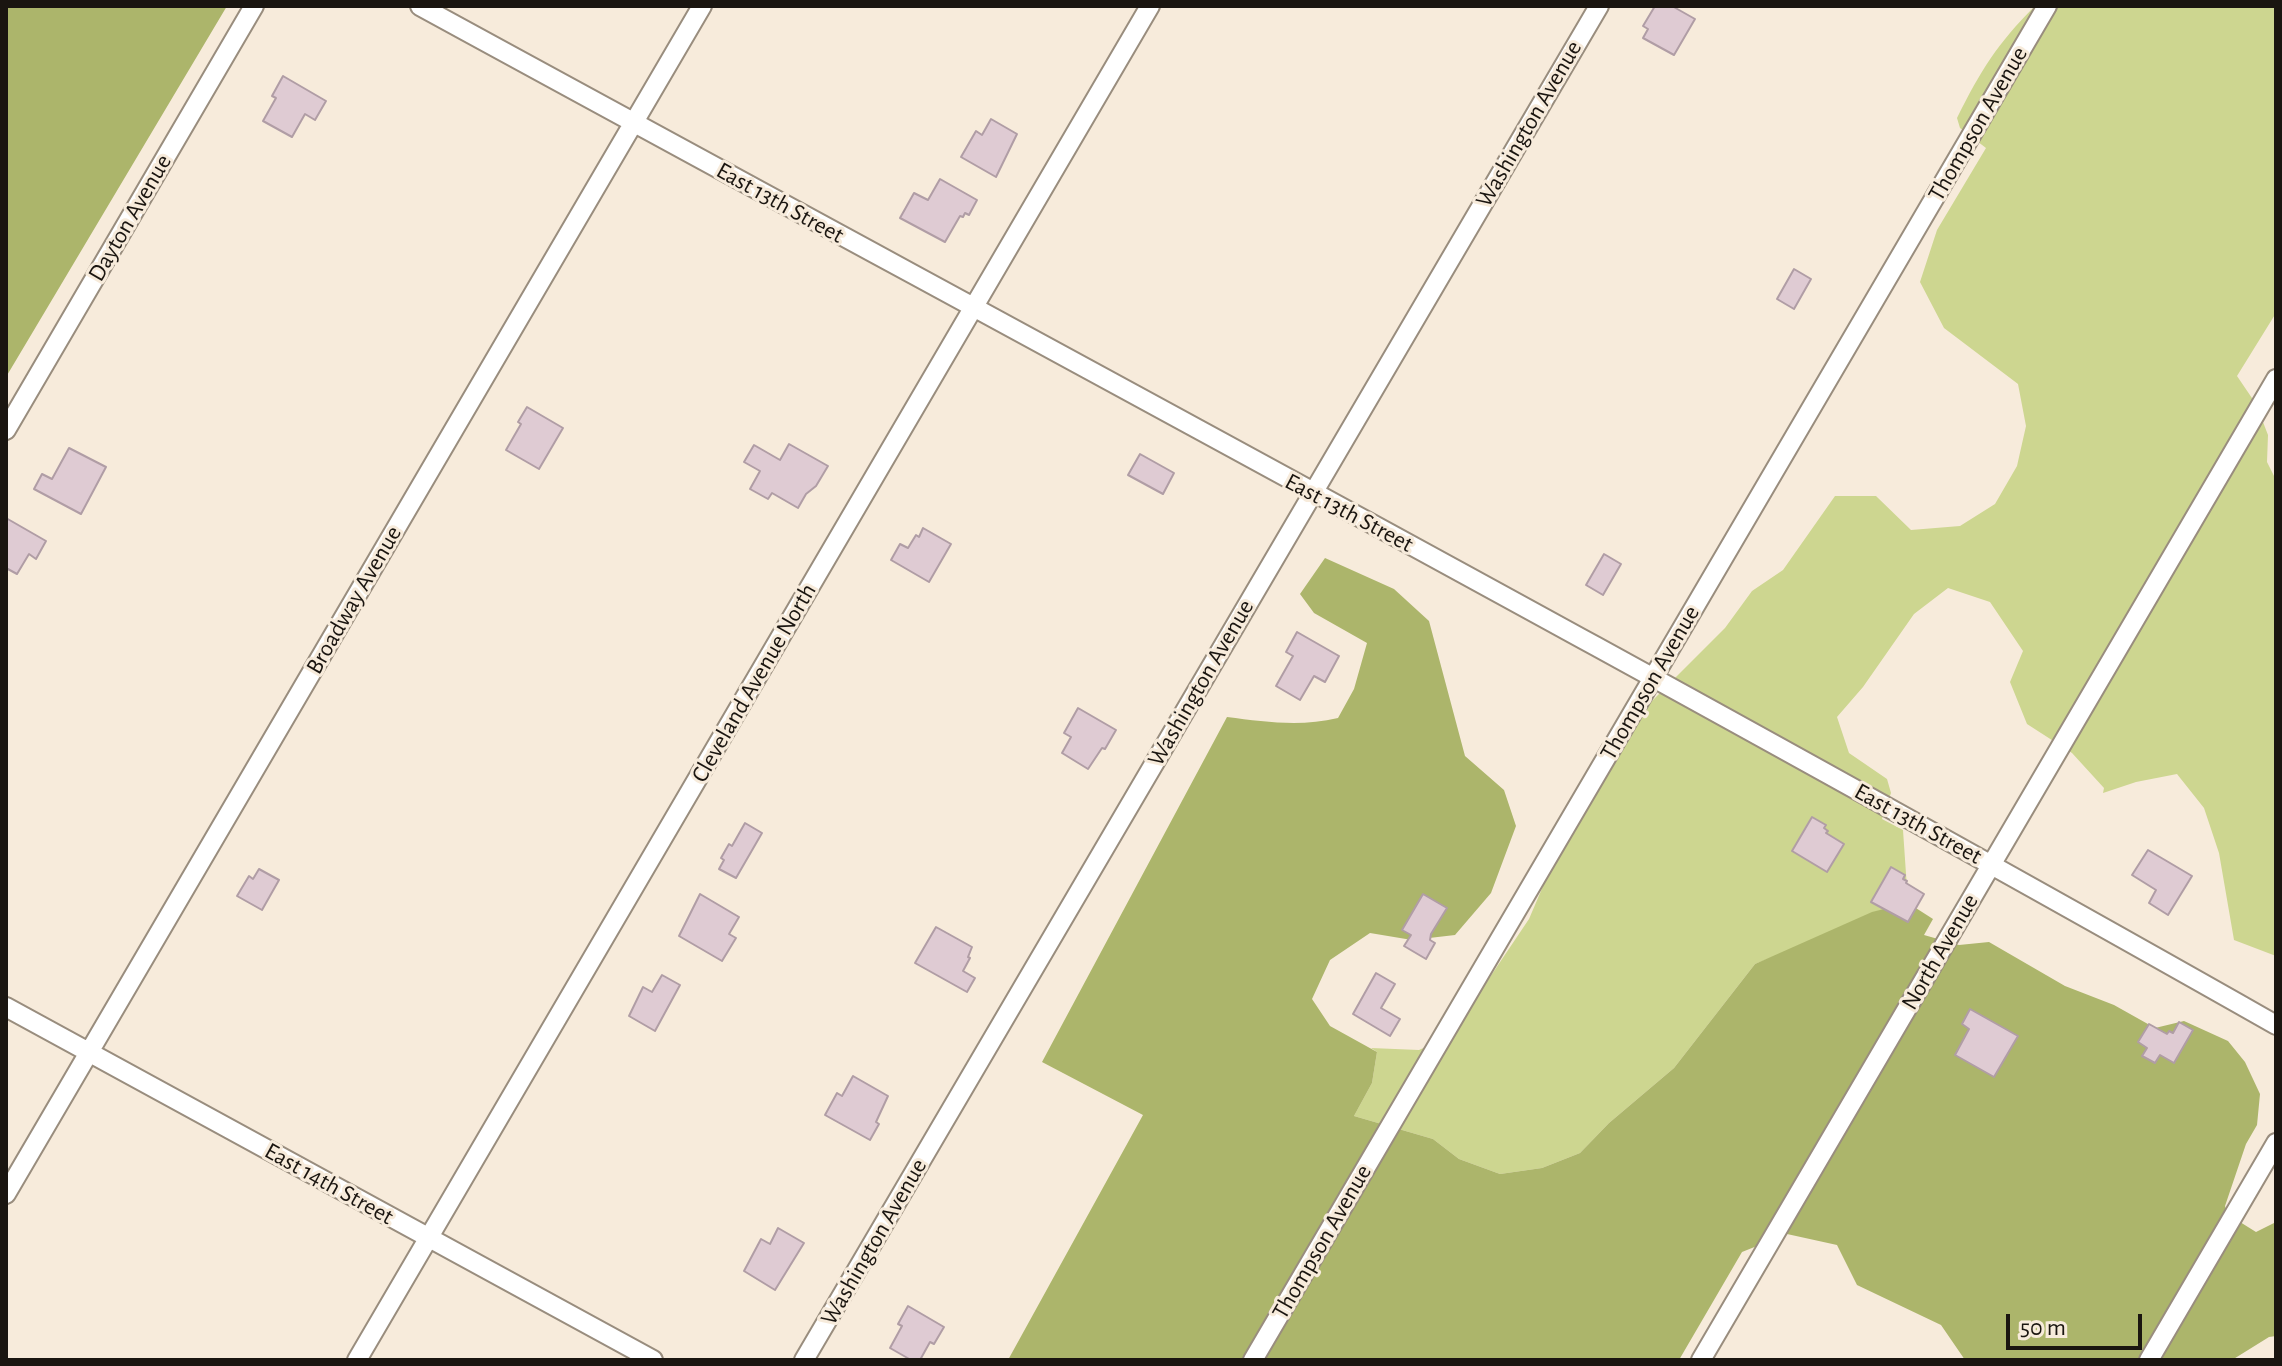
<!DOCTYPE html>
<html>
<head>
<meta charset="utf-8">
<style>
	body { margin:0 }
	#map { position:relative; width:2282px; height:1366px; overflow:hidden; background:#f7ebdb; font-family:"Alegreya Sans",sans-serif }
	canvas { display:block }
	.frame { position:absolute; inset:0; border:8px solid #1a1510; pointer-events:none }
	.scale { position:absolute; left:2006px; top:1314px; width:136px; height:36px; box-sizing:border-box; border:4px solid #1a1510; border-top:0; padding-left:10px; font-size:24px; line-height:28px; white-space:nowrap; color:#1a1510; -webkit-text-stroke:6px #f7ebdb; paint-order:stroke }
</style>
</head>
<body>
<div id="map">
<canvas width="2282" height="1366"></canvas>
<div class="frame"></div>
<div class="scale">50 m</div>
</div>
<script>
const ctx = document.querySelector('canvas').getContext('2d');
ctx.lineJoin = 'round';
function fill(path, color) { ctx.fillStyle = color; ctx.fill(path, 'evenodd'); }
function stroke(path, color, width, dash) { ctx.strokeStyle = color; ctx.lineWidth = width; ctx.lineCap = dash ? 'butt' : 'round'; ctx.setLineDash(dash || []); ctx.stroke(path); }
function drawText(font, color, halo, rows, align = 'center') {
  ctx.font = font + ' "Alegreya Sans",sans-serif'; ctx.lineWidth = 6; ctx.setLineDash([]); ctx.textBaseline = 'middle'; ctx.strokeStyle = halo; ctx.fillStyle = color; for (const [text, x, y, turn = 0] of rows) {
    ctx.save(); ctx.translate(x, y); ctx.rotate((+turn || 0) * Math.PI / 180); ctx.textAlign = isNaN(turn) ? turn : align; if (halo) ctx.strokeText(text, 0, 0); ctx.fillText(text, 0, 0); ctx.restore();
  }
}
const green = new Path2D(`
	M2035,6H2276V313L2237,376L2256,404L2268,435L2267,462L2276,480V956L2234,940L2219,853L2204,808L2177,774L2136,782L2103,793L2104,788L2072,753L2027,724L2010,682L2023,651L1990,602L1948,588L1914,614L1863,687L1837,717L1849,753L1887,779L1891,793L1882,819L1903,830L1908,903L1755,964L1674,1068L1609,1123L1580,1153L1542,1168L1500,1174L1459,1159L1433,1139L1354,1116L1372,1083L1377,1052L1371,1048L1419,1050L1451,1035L1529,919L1564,837L1649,704L1725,628L1752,591L1783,570L1835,496H1876L1911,530L1960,526L1995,504L2017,466L2026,426L2018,384L1944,328L1920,282L1937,230L1986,148L1960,128L1957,118C1981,70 1997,44 2035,6Z`);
const forest = new Path2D(`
	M6,6H227L6,377Z
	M1325,558L1394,589L1429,621L1465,756L1504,790L1516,826L1491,893L1455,935L1412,940L1370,933L1330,960L1312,999L1330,1026L1377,1052L1372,1083L1354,1116L1433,1139L1459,1159L1500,1174L1542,1168L1580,1153L1609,1123L1674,1068L1755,964L1872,912L1908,903L1933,919L1924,935L1959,945L1989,942L2065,986L2114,1005L2155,1028L2184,1021L2228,1041L2245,1062L2260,1094L2257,1125L2246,1144L2225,1206L2233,1233L2240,1222L2256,1232L2276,1222V1336L2269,1337L2232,1360H1965L1941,1325L1857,1285L1837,1245L1787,1234L1742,1252L1679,1360H1008L1143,1115L1042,1062L1227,717C1265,722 1301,727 1338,718L1354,689L1367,643L1314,613L1300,594Z`);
const building = new Path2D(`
	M1655,6H1672L1695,19L1674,55L1643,38L1648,29L1643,26Z
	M283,76L326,101L315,120L305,114L292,137L263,121L276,98L272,96Z
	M991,119L1017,134L996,177L961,157L976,131L982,135Z
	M940,179L977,200L969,215L965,213L963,217L960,216L945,242L900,218L914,193L928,200Z
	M1794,269L1811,279L1794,309L1777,299Z
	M527,407L563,428L539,469L506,450L521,424L518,422Z
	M789,444L828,466L816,486L806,494L798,508L772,493L768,499L750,489L760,471L744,462L754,445L780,460Z
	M69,448L106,467L81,514L34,489L42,474L52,479Z
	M1140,454L1174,473L1163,494L1128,475Z
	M6,518L46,541L36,559L29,554L17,574L6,568Z
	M923,528L951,544L929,582L891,560L900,544L908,548L916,535L919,537Z
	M1604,554L1621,564L1603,595L1586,585Z
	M1297,632L1339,656L1325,682L1314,676L1300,700L1276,686L1293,656L1286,652Z
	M1078,708L1116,730L1105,749L1102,748L1088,769L1062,753L1071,737L1064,733Z
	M1812,817L1826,825L1824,828L1828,831L1826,833L1844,844L1827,872L1792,851Z
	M745,823L762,833L736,878L719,869L724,860L721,858L729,844L732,846Z
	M2148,850L2192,876L2168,915L2149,903L2156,890L2132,875Z
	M1891,867L1905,875L1903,879L1907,881L1906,883L1924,894L1908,922L1871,902Z
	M259,869L279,880L262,910L237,896L249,876L253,879Z
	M700,894L739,917L729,934L736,938L722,961L679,936Z
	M1423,894L1447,908L1431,934L1430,940L1435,943L1426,959L1404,946L1411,935L1402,930Z
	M936,927L972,947L968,957L970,958L963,971L975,978L967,992L915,963Z
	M1376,973L1395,984L1381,1008L1400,1019L1390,1036L1353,1014Z
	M662,975L680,985L655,1031L629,1016L643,987L652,992Z
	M1970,1009L2018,1036L1994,1077L1955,1055L1969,1029L1962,1024Z
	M2179,1022L2193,1030L2174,1063L2160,1055L2155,1063L2142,1056L2147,1048L2138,1042L2149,1024L2167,1034L2169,1031L2173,1033Z
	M853,1076L888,1096L876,1122L879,1124L870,1140L825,1115L837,1093L842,1096Z
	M778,1228L804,1243L775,1290L744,1271L761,1239L770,1244Z
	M908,1306L944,1327L934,1344L930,1342L920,1360H911L890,1348L902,1326L898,1324Z`);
const minor = new Path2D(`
	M420,6C1039,344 1662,677 2276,1025
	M6,430L254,6
	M6,1007L653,1360
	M6,1194L702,6
	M357,1360L1150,6
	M804,1360L1599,6
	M1253,1360L2047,6
	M1701,1360L2276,379
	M2149,1360L2276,1143`);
const streetNames = [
	["Washington Avenue",1529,124,-60],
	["Thompson Avenue",1978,124,-60],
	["East 13th Street",780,203,29],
	["Dayton Avenue",130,218,-60],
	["East 13th Street",1349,513,28],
	["Broadway Avenue",354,600,-60],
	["Cleveland Avenue North",754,683,-60],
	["Washington Avenue",1201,683,-60],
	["Thompson Avenue",1650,683,-60],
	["East 13th Street",1918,824,29],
	["North Avenue",1940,952,-60],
	["East 14th Street",329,1184,29],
	["Washington Avenue",874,1242,-60],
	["Thompson Avenue",1322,1242,-60]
];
fill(green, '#cdd690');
fill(forest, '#acb56b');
fill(building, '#dfcbd3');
stroke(building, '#b09da5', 2);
stroke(minor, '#998d7e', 22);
stroke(minor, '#fff', 18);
drawText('24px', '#1a1510', '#f7ebdb', streetNames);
</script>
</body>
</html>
